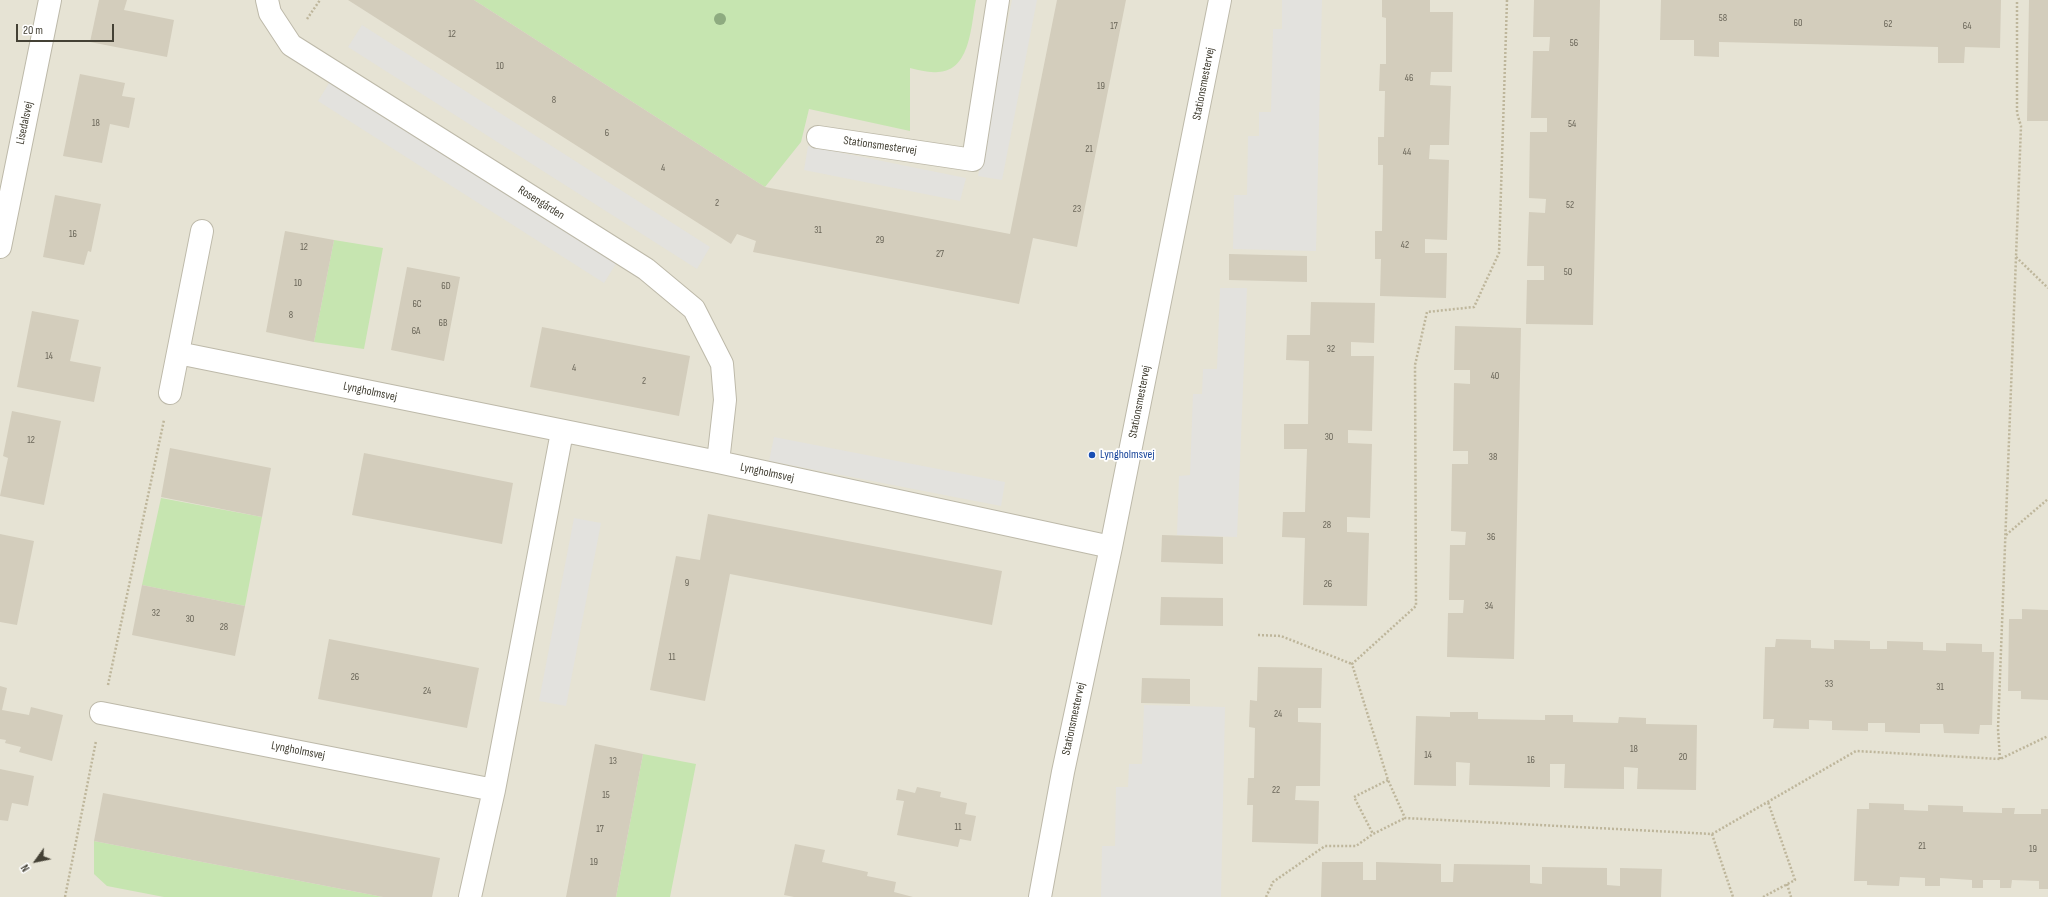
<!DOCTYPE html>
<html>
<head>
<meta charset="utf-8">
<style>
	body { margin:0 }
	#map { position:relative; width:2048px; height:897px; overflow:hidden; background:#f2f0e6; font-family:"Sofia Sans Condensed",sans-serif }
	canvas { display:block }
	.north { position:absolute; left:16px; top:841px; width:40px; height:40px; -webkit-text-stroke:3px #fff; paint-order:stroke; rotate:237deg; font-size:11px; font-weight:700; line-height:16px; text-align:center; color:#444135 }
	.north::after { content:''; display:block; margin:auto; width:14px; height:18px; background:#444135; clip-path:polygon(50% 0,100% 100%,50% 72%,0 100%) }
	.scale { position:absolute; left:16px; top:24px; width:98px; height:18px; box-sizing:border-box; border:2px solid #444135; border-top:0; padding-left:5px; font-size:12px; line-height:14px; white-space:nowrap; color:#444135; -webkit-text-stroke:3px #fff; paint-order:stroke }
</style>
</head>
<body>
<div id="map">
<canvas width="2048" height="897"></canvas>
<div class="north">N</div>
<div class="scale">20 m</div>
</div>
<script>
const ctx = document.querySelector('canvas').getContext('2d');
ctx.lineJoin = 'round';
function fill(path, color) { ctx.fillStyle = color; ctx.fill(path, 'evenodd'); }
function stroke(path, color, width, dash) { ctx.strokeStyle = color; ctx.lineWidth = width; ctx.lineCap = dash ? 'butt' : 'round'; ctx.setLineDash(dash || []); ctx.stroke(path); }
function drawText(font, color, halo, rows, align = 'center') {
  ctx.font = font + ' "Sofia Sans Condensed",sans-serif'; ctx.lineWidth = 3.5; ctx.setLineDash([]); ctx.textBaseline = 'middle'; ctx.strokeStyle = halo; ctx.fillStyle = color; for (const [text, x, y, turn = 0] of rows) {
    ctx.save(); ctx.translate(x, y); ctx.rotate((+turn || 0) * Math.PI / 180); ctx.textAlign = isNaN(turn) ? turn : align; if (halo) ctx.strokeText(text, 0, 0); ctx.fillText(text, 0, 0); ctx.restore();
  }
}
const residential = new Path2D(`
	M0,0H2048V897H0Z`);
const green = new Path2D(`
	M474,0H976C971,24 971,71 938,72C929,73 919,70 910,68V131L809,109L801,142L765,187Z
	M334,240L383,248L364,349L314,342Z
	M161,498L262,517L245,606L142,585Z
	M643,754L696,764L670,897H616Z
	M94,841L383,897H164L107,886L94,874Z`);
const parking = new Path2D(`
	M1012,0H1037L1002,180L978,176Z
	M1282,0H1322L1316,251L1233,249L1234,195H1247L1248,136H1259V112H1271L1273,29H1282Z
	M362,25L710,247L697,269L348,47Z
	M331,80L617,262L604,283L318,101Z
	M808,146L966,178L960,201L804,170Z
	M1220,288H1247L1237,537L1177,535L1179,476L1190,475L1193,394H1202L1203,369H1217Z
	M774,437L1005,482L1001,506L769,461Z
	M574,518L601,523L566,706L539,701Z
	M1144,705L1225,707L1221,897H1101L1102,846H1115L1116,787H1128L1129,764H1142Z`);
const building = new Path2D(`
	M99,0H127L124,10L174,20L167,57L90,42Z
	M348,0H474L765,187L1010,234L1057,0H1126L1077,247L1033,238L1019,304L753,252L756,241L737,234L731,244Z
	M1382,0H1430V12H1453L1452,72H1431L1430,85L1451,86L1449,145H1430L1429,159L1449,160L1447,240L1425,239V253H1447L1446,298L1380,296L1381,259H1375V231H1382L1383,165H1378V137H1384L1385,91H1379L1380,64H1386V18L1382,17Z
	M1534,0H1600L1593,325L1526,324L1527,280H1544V266H1527L1529,212L1545,213L1546,199L1529,198L1530,132H1547V118H1531L1533,51H1549L1550,37H1533Z
	M1661,0H2001L2000,48L1965,47L1964,63H1938V47L1719,42V57L1694,56V40H1660Z
	M2029,0H2048V121H2027Z
	M80,74L125,83L122,96L135,98L129,128L110,124L102,163L63,156Z
	M55,195L101,204L91,252L88,251L84,265L43,257Z
	M285,231L334,240L314,342L266,332Z
	M1229,254L1307,256V282L1229,280Z
	M407,267L460,277L444,361L391,350Z
	M1311,302L1375,303L1374,343L1351,342V356H1374L1372,431L1348,430V443L1372,444L1370,518L1347,517V532L1369,533L1367,606L1303,605L1305,538L1282,537L1283,512H1305L1307,449H1284V424H1308L1309,361L1286,360L1287,335H1310Z
	M32,311L79,320L70,361L101,367L94,402L17,387Z
	M1455,326L1521,328L1514,659L1447,657L1448,613H1463L1464,600H1449L1450,545H1465L1466,532L1451,531L1452,464H1468V451H1453L1454,383L1470,384V370H1454Z
	M542,327L690,356L679,416L530,387Z
	M12,411L61,421L44,505L0,496L8,458L3,456Z
	M170,448L271,468L262,517L161,497Z
	M364,453L513,483L502,544L352,515Z
	M708,514L1002,571L992,625L730,574L705,701L650,690L676,556L700,560Z
	M0,534L34,541L17,625L0,622Z
	M1162,535L1223,537V564L1161,562Z
	M142,585L245,606L235,656L132,635Z
	M1161,597L1223,598V626L1160,625Z
	M2022,609L2048,610V700L2021,699V691H2008L2009,619H2022Z
	M329,639L479,668L467,728L318,699Z
	M1776,639L1811,640V648L1834,649V640L1870,641V649H1887V641L1923,642V650L1946,651V643L1982,644V652H1994L1992,725H1980L1979,734L1944,733L1943,724H1920V733L1885,732V723H1868V731L1832,730V721L1809,720V729L1773,728L1774,719H1763L1765,647H1775Z
	M1258,667L1322,668L1321,708H1298V722L1321,723L1320,786H1296L1295,800L1319,801L1318,844L1252,842L1253,805H1247L1248,778H1254L1255,728L1249,727L1250,700L1257,701Z
	M1142,678L1190,679V704L1141,703Z
	M0,686L7,688L2,710L29,715L31,707L63,715L52,761L19,752L21,747L5,743L6,740L0,739Z
	M1450,712H1478V719L1545,720V715H1573V722L1618,723L1619,717L1646,718V724L1697,725L1696,790L1637,789L1638,768L1624,767V789L1564,788L1565,764H1550V787L1469,785L1470,763L1456,762V786L1414,785L1416,716L1450,717Z
	M595,744L643,754L616,897H566Z
	M0,769L34,776L28,806L12,803L8,821L0,820Z
	M917,787L941,792L940,797L967,803L965,814L976,816L971,841L960,839L958,847L897,835L904,801L896,800L898,789L915,793Z
	M103,793L440,858L432,897H383L94,841Z
	M1869,803L1904,804V810L1928,811V805L1963,806V812L2002,813V808H2015L2014,814H2041V809H2048V889H2039V881L2012,880L2011,888H2000V880H1983V888H1972V880L1940,878V886H1925V878L1900,877L1899,886L1867,885V881H1854L1857,809H1869Z
	M795,844L825,850L822,862L868,872L867,876L896,882L894,892L913,897H794L784,895Z
	M1322,862H1363V880H1376V862L1441,864V882H1453L1454,864L1530,865V883L1542,884V867L1607,868V885L1620,886V868L1662,869L1661,897H1321Z`);
const path = new Path2D(`
	M1507,0L1499,253L1474,307L1427,312L1415,365L1416,606L1352,664L1388,780L1405,818L1712,834L1856,751L2000,759L2048,736
	M307,19L320,0
	M2016,257L2048,288
	M2006,535L2048,499
	M1258,635L1281,636L1352,664
	M108,685L164,420
	M2000,759L1998,729L2021,126L2017,113V0
	M1388,780L1354,797L1373,834L1405,818
	M1712,834L1733,897
	M1787,884L1791,897
	M65,897L96,741
	M1266,897L1273,882L1325,846H1356L1373,834
	M1763,897L1795,880L1768,802`);
const minor = new Path2D(`
	M267,0L270,13L291,45L646,269L694,309L722,364L725,400L718,462
	M818,137L973,160L998,0
	M0,247L50,0
	M178,353L718,462L1111,547
	M170,393L202,231
	M101,713L494,790
	M470,897L494,790L562,432
	M1040,897L1063,772L1111,547L1220,0`);
const trees = [
	[720,19]
];
const markers = [
	[1092,455,4,"#1a4fb4"]
];
const numberNames = [
	["58",1723,18],
	["60",1798,23],
	["62",1888,24],
	["17",1114,26],
	["64",1967,26],
	["12",452,34],
	["56",1574,43],
	["10",500,66],
	["46",1409,78],
	["19",1101,86],
	["8",554,100],
	["18",96,123],
	["54",1572,124],
	["6",607,133],
	["21",1089,149],
	["44",1407,152],
	["4",663,168],
	["2",717,203],
	["52",1570,205],
	["23",1077,209],
	["31",818,230],
	["16",73,234],
	["29",880,240],
	["42",1405,245],
	["12",304,247],
	["27",940,254],
	["50",1568,272],
	["10",298,283],
	["6D",446,286],
	["6C",417,304],
	["8",291,315],
	["6B",443,323],
	["6A",416,331],
	["32",1331,349],
	["14",49,356],
	["4",574,368],
	["40",1495,376],
	["2",644,381],
	["30",1329,437],
	["12",31,440],
	["38",1493,457],
	["28",1327,525],
	["36",1491,537],
	["9",687,583],
	["26",1328,584],
	["34",1489,606],
	["32",156,613],
	["30",190,619],
	["28",224,627],
	["11",672,657],
	["26",355,677],
	["33",1829,684],
	["31",1940,687],
	["24",427,691],
	["24",1278,714],
	["18",1634,749],
	["14",1428,755],
	["20",1683,757],
	["16",1531,760],
	["13",613,761],
	["22",1276,790],
	["15",606,795],
	["11",958,827],
	["17",600,829],
	["21",1922,846],
	["19",2033,849],
	["19",594,862]
];
const streetNames = [
	["Stationsmestervej",1204,84,-79],
	["Lisedalsvej",25,123,-78],
	["Stationsmestervej",880,146,8],
	["Rosengården",541,203,32],
	["Lyngholmsvej",370,392,12],
	["Stationsmestervej",1140,402,-79],
	["Lyngholmsvej",767,473,12],
	["Stationsmestervej",1074,719,-78],
	["Lyngholmsvej",298,751,11]
];
const transitNames = [
	["Lyngholmsvej",1100,455]
];
fill(residential, '#e6e3d4');
fill(green, '#c6e5b0');
fill(parking, '#e3e2de');
fill(building, '#d3cdbc');
stroke(minor, '#bdb9a9', 24);
stroke(path, '#beb69b', 2.5, [2, 2]);
stroke(minor, '#fff', 22);
ctx.fillStyle = '#8eab80';
for (const [x, y] of trees) { ctx.beginPath(); ctx.arc(x, y, 6, 0, 2 * Math.PI); ctx.fill(); }
for (const [x, y, r, color] of markers) { const dot = new Path2D(); dot.arc(x, y, r, 0, 2 * Math.PI); ctx.fillStyle = color; ctx.fill(dot); stroke(dot, '#fff', 1.5); }
drawText('10px', '#686457', null, numberNames);
drawText('12px', '#444135', '#fff', streetNames);
drawText('12px', '#164399', '#fff', transitNames, 'left');
</script>
</body>
</html>
